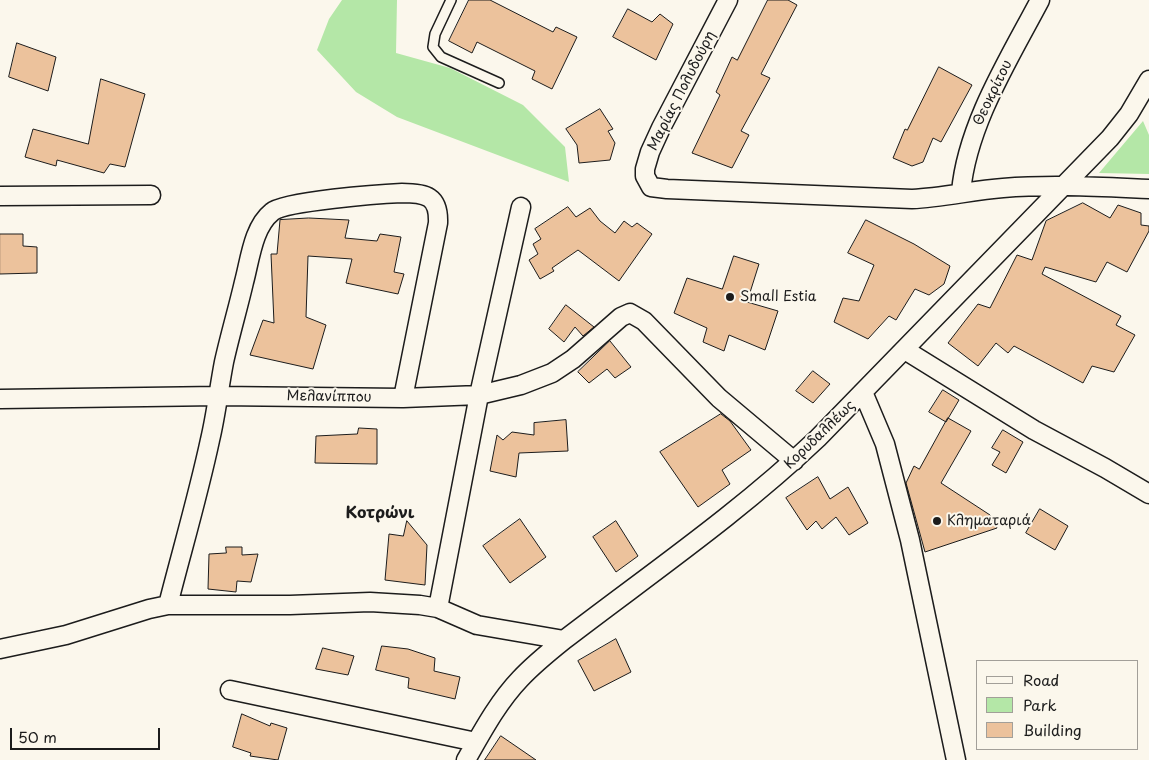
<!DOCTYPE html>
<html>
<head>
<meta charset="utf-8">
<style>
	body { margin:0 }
	#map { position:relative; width:1149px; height:760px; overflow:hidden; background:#fbf7ec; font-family:"Playpen Sans",sans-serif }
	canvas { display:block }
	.legend { position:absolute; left:976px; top:660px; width:162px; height:90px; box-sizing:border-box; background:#fbf7ec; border:1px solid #a29f99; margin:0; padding:6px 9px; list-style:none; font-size:15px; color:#1c1c1c }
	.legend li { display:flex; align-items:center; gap:10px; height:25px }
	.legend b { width:25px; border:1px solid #a29f99 }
	.scale { position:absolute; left:10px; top:728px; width:150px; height:22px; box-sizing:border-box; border:2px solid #1c1c1c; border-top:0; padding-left:6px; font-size:15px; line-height:18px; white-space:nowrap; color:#1c1c1c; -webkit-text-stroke:4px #fbf7ec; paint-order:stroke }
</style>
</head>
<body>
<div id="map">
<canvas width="1149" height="760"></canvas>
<ul class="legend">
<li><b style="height:6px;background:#fbf7ec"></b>Road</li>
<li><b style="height:14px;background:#b4e7a7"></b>Park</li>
<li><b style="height:14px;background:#ecc29c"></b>Building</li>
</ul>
<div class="scale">50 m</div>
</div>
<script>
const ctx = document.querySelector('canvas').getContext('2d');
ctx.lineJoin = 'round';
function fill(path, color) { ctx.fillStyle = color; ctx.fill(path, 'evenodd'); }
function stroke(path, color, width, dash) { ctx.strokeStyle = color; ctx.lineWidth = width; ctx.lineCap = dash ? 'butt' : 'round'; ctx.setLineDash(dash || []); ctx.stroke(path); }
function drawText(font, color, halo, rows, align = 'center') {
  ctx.font = font + ' "Playpen Sans",sans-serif'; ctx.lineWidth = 4; ctx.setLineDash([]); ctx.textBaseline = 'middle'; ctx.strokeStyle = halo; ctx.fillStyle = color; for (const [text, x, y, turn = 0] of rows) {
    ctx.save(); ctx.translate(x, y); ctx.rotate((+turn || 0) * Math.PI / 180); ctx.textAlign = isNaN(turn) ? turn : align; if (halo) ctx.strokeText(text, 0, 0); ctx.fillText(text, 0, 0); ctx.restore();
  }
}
const green = new Path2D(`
	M342,0H397L396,53L450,68L523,105L565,147L569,182L397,117L356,92L317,50L329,19Z
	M1143,121L1149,135V174L1099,173Z`);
const building = new Path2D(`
	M469,0H490L553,32L556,27L577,37L552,89L532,79L535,71L477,42L472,53L449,41Z
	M768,0H788L797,5L761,74L770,78L741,131L749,135L732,168L692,153L720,95L716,92L732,57L737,60Z
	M628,9L652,22L660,14L673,24L656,60L613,37Z
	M17,43L56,57L48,91L9,77Z
	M939,67L972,85L941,142L933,138L923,162L912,166L893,158L905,129L907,130Z
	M101,79L145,94L125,167L110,164L104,173L57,160L56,166L25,157L33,129L88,144Z
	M600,109L613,129L608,131L615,143L610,160L579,163L577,145L566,129Z
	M1083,203L1110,218L1118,205L1141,213V225L1149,226V231L1127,272L1107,262L1096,282L1045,267L1042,274L1121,316L1116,325L1135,335L1114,372L1092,366L1083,383L1014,346L1008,353L996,343L978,366L948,343L978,304L990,308L1017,255L1032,260L1046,221Z
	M568,207L576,217L590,208L600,221L615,233L624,221L632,227L637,223L652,234L619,281L578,250L552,268L554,271L540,279L529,260L538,254L533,244L541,239L535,229Z
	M309,218L349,220L345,238L377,241L380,234L401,237L394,272L404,274L398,294L346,283L352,259L308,256L306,317L326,325L313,369L250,355L263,320L274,323L271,254H277L280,220Z
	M866,220L914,244L950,266L944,284L929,295L915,289L896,320L889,316L868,339L834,322L843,298L859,301L874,265L848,253Z
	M0,234H23V246L37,247V273L0,274Z
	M734,256L759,264L747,302L778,311L765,350L729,335L724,351L703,342L707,328L674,313L687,278L722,289Z
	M566,305L594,327L583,336L575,327L564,342L549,329Z
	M610,341L631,367L615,378L607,369L589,383L578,372Z
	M813,371L830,384L813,403L796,391Z
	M943,390L959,400L946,422L929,412Z
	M721,414L730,421L751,450L722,470L730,484L698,507L660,452Z
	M948,418L971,431L941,483L990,515L997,528L925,552L906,483L914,466L919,469Z
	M566,420L568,451L519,453L516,477L490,471L497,435L503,440L512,432L534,435V423Z
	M359,428L377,429V464L315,463L316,436L357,434Z
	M1003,430L1023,442L1006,473L992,465L1000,452L992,448Z
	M818,477L830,499L848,487L868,523L849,535L836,517L822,529L816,521L807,530L786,498Z
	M1040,509L1068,526L1055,550L1026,533Z
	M520,519L546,557L510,583L483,546Z
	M407,521L427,545L425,585L385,580L389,534L403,536Z
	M616,521L638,556L616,572L593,537Z
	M226,547H242V555L258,554L251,582L237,581L236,592L208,589L209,554L226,553Z
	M616,639L631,672L594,691L578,661Z
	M382,646L408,649L435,658L434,671L460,677L455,699L408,688L409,678L376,670Z
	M323,648L354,656L348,675L316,669Z
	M242,714L270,726L271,723L287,728L278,760L250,756L251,753L233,747Z
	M501,736L536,760H485Z`);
const service = new Path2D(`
	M451,0L435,34L433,47L441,57L499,83`);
const minor = new Path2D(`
	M728,0L661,128L650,152L645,169V176L651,187L667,189L912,199C943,198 973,190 1003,188C1052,184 1101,187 1149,189
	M961,192C967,125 1009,59 1040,0
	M0,196L151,195
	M905,350L1034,430L1105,468L1149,494
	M863,392L885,444L910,540L956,760
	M0,399L218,396L403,398L479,395L521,385L552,373L573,359L621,317L630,313L644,321L719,398L794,461
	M168,605C182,550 198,496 210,440C216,415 219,388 224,362C230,335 238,308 244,282C250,260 253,227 272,212C285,201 380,194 402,193C426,193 439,196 438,223L403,398
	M438,608L479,395L521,207
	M0,649L66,635L149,609L168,605H290L370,602L420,605L438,608L477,625L564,640
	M230,690L476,742
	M466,760C482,732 498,702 520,679C533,665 549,652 564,640C650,574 739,513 818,438L1110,138L1129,114L1149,80`);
const markers = [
	[730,297,5,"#1c1c1c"],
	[937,521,5,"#1c1c1c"]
];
const streetNames = [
	["Μαρίας Πολυδούρη",682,91,-63],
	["Θεοκρίτου",993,93,-64],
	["Μελανίππου",329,397,1],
	["Κορυδαλλέως",820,435,-44]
];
const poiNames = [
	["Small Estia",740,297],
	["Κληματαριά",947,521]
];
const quarterNames = [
	["Κοτρώνι",380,514]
];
fill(green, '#b4e7a7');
fill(building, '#ecc29c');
stroke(building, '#1c1c1c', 1);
stroke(service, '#1c1c1c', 12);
stroke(minor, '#1c1c1c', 21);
stroke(service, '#fbf7ec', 9);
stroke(minor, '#fbf7ec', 18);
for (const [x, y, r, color] of markers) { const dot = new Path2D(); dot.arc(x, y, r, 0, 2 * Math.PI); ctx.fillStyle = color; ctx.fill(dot); stroke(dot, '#fbf7ec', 2); }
drawText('14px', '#1c1c1c', '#fbf7ec', streetNames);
drawText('14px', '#1c1c1c', '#fbf7ec', poiNames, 'left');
drawText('bold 16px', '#1c1c1c', '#fbf7ec', quarterNames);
</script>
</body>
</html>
